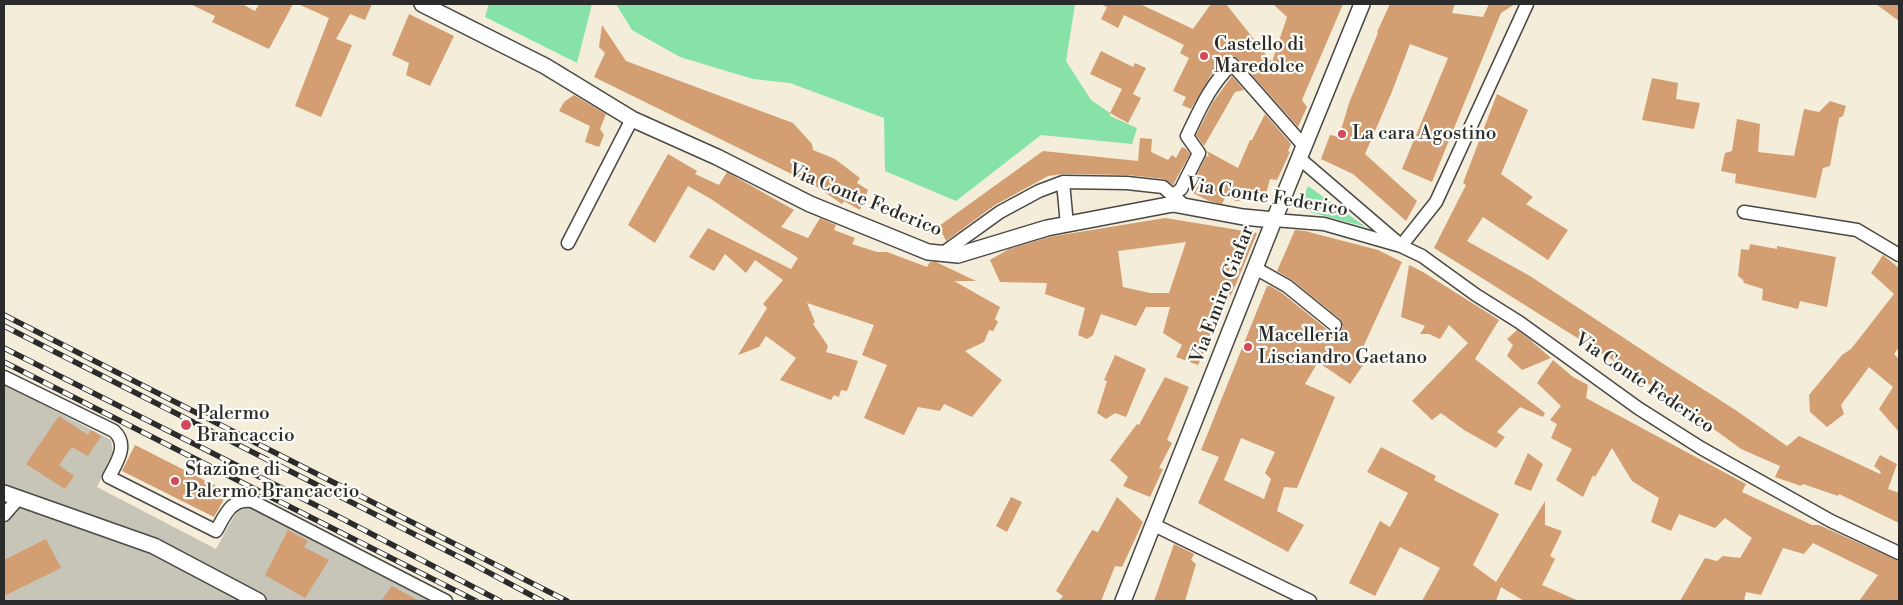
<!DOCTYPE html>
<html>
<head>
<meta charset="utf-8">
<style>
	body { margin:0 }
	#map { position:relative; width:1903px; height:605px; overflow:hidden; background:#f4edd9; font-family:"Libre Bodoni",serif }
	canvas { display:block }
	.frame { position:absolute; inset:0; border:5px solid #2b2b2b; pointer-events:none }
</style>
</head>
<body>
<div id="map">
<canvas width="1903" height="605"></canvas>
<div class="frame"></div>
</div>
<script>
const ctx = document.querySelector('canvas').getContext('2d');
ctx.lineJoin = 'round';
function fill(path, color) { ctx.fillStyle = color; ctx.fill(path, 'evenodd'); }
function stroke(path, color, width, dash) { ctx.strokeStyle = color; ctx.lineWidth = width; ctx.lineCap = dash ? 'butt' : 'round'; ctx.setLineDash(dash || []); ctx.stroke(path); }
function drawText(font, color, halo, rows, align = 'center') {
  ctx.font = font + ' "Libre Bodoni",serif'; ctx.lineWidth = 4.5; ctx.setLineDash([]); ctx.textBaseline = 'middle'; ctx.strokeStyle = halo; ctx.fillStyle = color; for (const [text, x, y, turn = 0] of rows) {
    ctx.save(); ctx.translate(x, y); ctx.rotate((+turn || 0) * Math.PI / 180); ctx.textAlign = isNaN(turn) ? turn : align; if (halo) ctx.strokeText(text, 0, 0); ctx.fillText(text, 0, 0); ctx.restore();
  }
}
const industrial = new Path2D(`
	M4,384L111,440L113,453L97,487L216,549L237,511L250,507L436,601H4Z`);
const green = new Path2D(`
	M489,4H592L577,63L485,17Z
	M616,4H1075L1066,61L1091,100L1110,113V116L1137,128L1132,144L1041,135L956,201L885,171L884,118L790,83L753,79L680,57L632,30Z
	M1308,186L1366,227L1299,209Z`);
const building = new Path2D(`
	M190,4H242L255,11L259,4H293L269,49L212,22L215,16Z
	M298,4H372L365,20L350,14L336,39L352,45L321,117L295,106L329,18Z
	M1100,4H1140L1193,29L1211,4H1226L1272,62L1287,17L1273,4H1343L1302,100L1307,107L1298,127L1238,59L1234,56L1226,58L1211,75L1191,109L1182,105L1186,97L1173,91L1189,58L1180,53L1184,45L1124,15L1118,28L1101,19L1107,7Z
	M1390,4H1455L1452,13L1483,17L1489,4H1515L1501,13L1432,182L1402,169L1448,58L1410,44L1391,94L1365,154L1417,201L1406,221L1353,174L1321,159L1330,135L1339,137L1349,103L1378,33L1377,32Z
	M1876,4H1899V21Z
	M409,14L454,36L430,86L406,75L409,63L392,55Z
	M602,25L626,61L793,123L812,144L813,150L835,159L860,178L857,183L868,190L860,210L844,201L842,204L814,185L594,77L605,53L599,47Z
	M1101,51L1133,67L1135,63L1146,68L1133,94L1141,98L1128,123L1110,113L1122,89L1090,74Z
	M1232,76L1244,90L1235,92L1204,146L1196,135L1213,102Z
	M1652,78L1678,83L1676,99L1700,103L1694,129L1642,120Z
	M1497,94L1528,110L1501,174L1533,197L1526,204L1568,230L1548,260L1483,217L1467,241L1530,276L1665,365L1734,409L1787,446L1799,436L1880,474L1881,472L1874,466L1880,455L1897,464L1888,489L1899,493V523L1839,494L1838,496L1803,484L1801,486L1775,477L1780,466L1741,449L1688,410L1614,361L1434,248L1466,185L1463,183Z
	M574,95L606,114L600,129L604,135L599,147L585,142L590,126L559,111L564,102Z
	M1830,101L1846,106L1843,116L1839,118L1830,166L1823,168L1816,198L1735,183L1736,174L1721,171L1725,153L1732,151L1737,119L1760,124L1758,152L1794,156L1804,109L1819,112Z
	M1265,114L1291,144L1288,151L1290,152L1277,180L1270,179L1265,198L1236,201L1226,196L1222,204L1209,201L1189,191L1206,156L1209,157L1207,151L1238,168L1250,140H1252Z
	M1140,138L1152,139L1151,152L1168,160L1172,155L1176,158L1182,147L1186,149L1190,154L1173,185L1164,179L1128,175L1063,174L1048,176L995,205L946,241L939,226L1043,151L1138,161Z
	M668,154L697,171L695,174L719,185L727,172L794,210L781,227L808,238L820,218L836,225L834,230L855,238L852,244L877,252H887L927,267L930,262H936L976,281H954L1000,307L995,319L998,322L993,331L989,330L984,342L965,351L1002,380L972,417L944,404L940,411L918,407L904,435L864,418L887,365L862,355L874,325L807,303L815,322L813,324L828,346L826,352L858,361L847,391L841,390L839,397L834,395L831,400L780,380L796,358L766,336L759,347L738,355L767,308L763,304L783,280L755,260L746,273L725,254L714,271L689,257L708,228L791,269L798,258L711,199L688,186L655,243L628,225Z
	M1165,218L1257,233L1236,284L1198,365L1176,357L1182,345L1163,333L1170,307H1146L1136,326L1101,314L1093,335L1087,339L1078,335L1085,308L1045,294L1047,283L1000,282L990,260L1009,249L1049,237ZM1186,242L1169,293H1150L1123,287L1118,251Z
	M1295,230L1305,231L1378,250L1402,262L1359,356L1366,361L1350,384L1318,362L1305,384L1335,397L1297,488L1284,487L1277,511L1304,525L1288,552L1198,503L1219,457L1201,450L1267,286H1270L1282,293L1330,332H1338L1343,327L1340,319L1292,280L1277,271ZM1241,438L1275,452L1265,473L1271,479L1264,499L1224,480Z
	M1750,244L1777,249V246L1836,257L1827,307L1800,301L1798,309L1762,300L1763,289L1744,283L1743,280L1738,276L1741,249L1749,250Z
	M1883,255L1899,268V347L1894,354L1899,359V432L1879,409L1893,387L1869,367L1841,405L1844,414L1827,427L1810,412L1809,395L1842,355L1851,349L1894,294L1871,273Z
	M1409,265L1423,272L1499,320L1475,359L1545,413L1543,417L1520,407L1497,432L1505,437L1496,448L1464,430L1441,413L1432,420L1412,401L1468,343L1449,325L1440,339L1429,334H1420L1425,326L1401,317Z
	M1517,330L1529,339L1551,358L1522,370L1507,356L1513,345L1507,339Z
	M1115,355L1146,369L1126,417L1115,413L1106,419L1097,413L1107,381L1104,380Z
	M1553,360L1573,377L1588,385L1586,398L1746,484L1742,492L1812,525H1819L1899,561V601H1859L1878,575L1813,543L1804,554L1783,548L1761,595L1746,592L1744,601H1680L1705,558L1717,561L1723,556L1740,558L1752,538L1725,518L1715,528L1679,514L1671,531L1651,522L1659,498L1632,481L1612,448L1595,477L1593,475L1583,497L1556,480L1572,449L1551,438L1557,424L1550,420L1561,406L1537,383Z
	M1165,377L1189,387L1167,440L1172,443L1159,468L1163,469L1150,497L1123,486L1128,477L1110,460L1137,424L1139,425Z
	M59,416L88,435L91,430L101,436L88,456L72,447L59,465L74,476L65,489L26,464Z
	M135,445L228,492L214,517L122,471Z
	M1381,447L1436,476L1434,480L1499,514L1473,565L1496,582L1545,501V525L1562,531L1550,556L1555,559L1542,585L1579,601H1524L1501,587L1496,601H1422L1440,568L1400,547L1375,596L1349,583L1380,521L1390,527L1408,493L1367,472Z
	M1528,453L1543,464L1531,491L1514,484Z
	M1011,497L1022,502L1007,532L996,526Z
	M1117,497L1143,522L1122,567L1115,566L1101,601H1059L1063,596L1056,591L1092,530L1098,532Z
	M288,530L308,541L304,547L329,560L305,598L265,575Z
	M46,539L61,568L4,596V560Z
	M1174,544L1194,554L1191,560L1196,564L1185,601H1154Z
	M392,586L419,601H381Z`);
const minor = new Path2D(`
	M1299,158L1397,242
	M1063,182L1067,225
	M1173,195L1181,189L1199,153L1187,136C1200,109 1210,85 1232,64L1304,146
	M1744,212L1857,230L1899,255
	M1274,220L1324,224L1401,246L1422,256L1476,295L1519,322L1638,408L1701,448L1831,521L1899,553
	M568,243L632,119
	M1401,246L1436,202L1527,4
	M943,253L1000,212L1039,191L1063,182L1127,183L1163,187L1185,206
	M1255,268L1287,286L1335,325
	M4,377L114,431C129,445 117,462 109,477L216,531C225,516 230,498 252,501L446,601
	M4,515L18,499
	M1154,525L1310,601`);
const tertiary = new Path2D(`
	M422,4L545,66L632,119L717,157L810,204L928,252L958,255L1047,228L1173,204L1243,217L1274,220
	M4,493L154,546L258,601
	M1123,601L1274,220L1362,4`);
const rail = new Path2D(`
	M4,315L567,601
	M4,326L469,562L542,601
	M4,348L341,518L500,601
	M4,362L476,601`);
const markers = [
	[1204,56,5,"#d1495b"],
	[1342,134,5,"#d1495b"],
	[1248,347,5,"#d1495b"],
	[186,425,6,"#d1495b"],
	[175,481,5,"#d1495b"]
];
const poiNames = [
	["Castello di",1214,45],
	["Maredolce",1214,67],
	["La cara Agostino",1352,134],
	["Macelleria",1258,336],
	["Lisciandro Gaetano",1258,358],
	["Palermo",197,414],
	["Brancaccio",197,436],
	["Stazione di",185,470],
	["Palermo Brancaccio",185,492]
];
const streetNames = [
	["Via Conte Federico",1267,198,9],
	["Via Conte Federico",865,201,22],
	["Via Emiro Giafar",1223,295,-69],
	["Via Conte Federico",1644,384,34]
];
fill(industrial, '#c6c5b8');
fill(green, '#87e2a7');
fill(building, '#d39e72');
stroke(minor, '#494845', 15);
stroke(tertiary, '#494845', 18);
stroke(minor, '#fff', 12);
stroke(tertiary, '#fff', 15);
stroke(rail, '#2b2b2b', 5.5);
stroke(rail, '#fdfcf7', 4, [11]);
for (const [x, y, r, color] of markers) { const dot = new Path2D(); dot.arc(x, y, r, 0, 2 * Math.PI); ctx.fillStyle = color; ctx.fill(dot); stroke(dot, '#fdfcf7', 2); }
drawText('19px', '#2b2b2b', '#fdfcf7', poiNames, 'left');
drawText('19px', '#2b2b2b', '#fdfcf7', streetNames);
</script>
</body>
</html>
